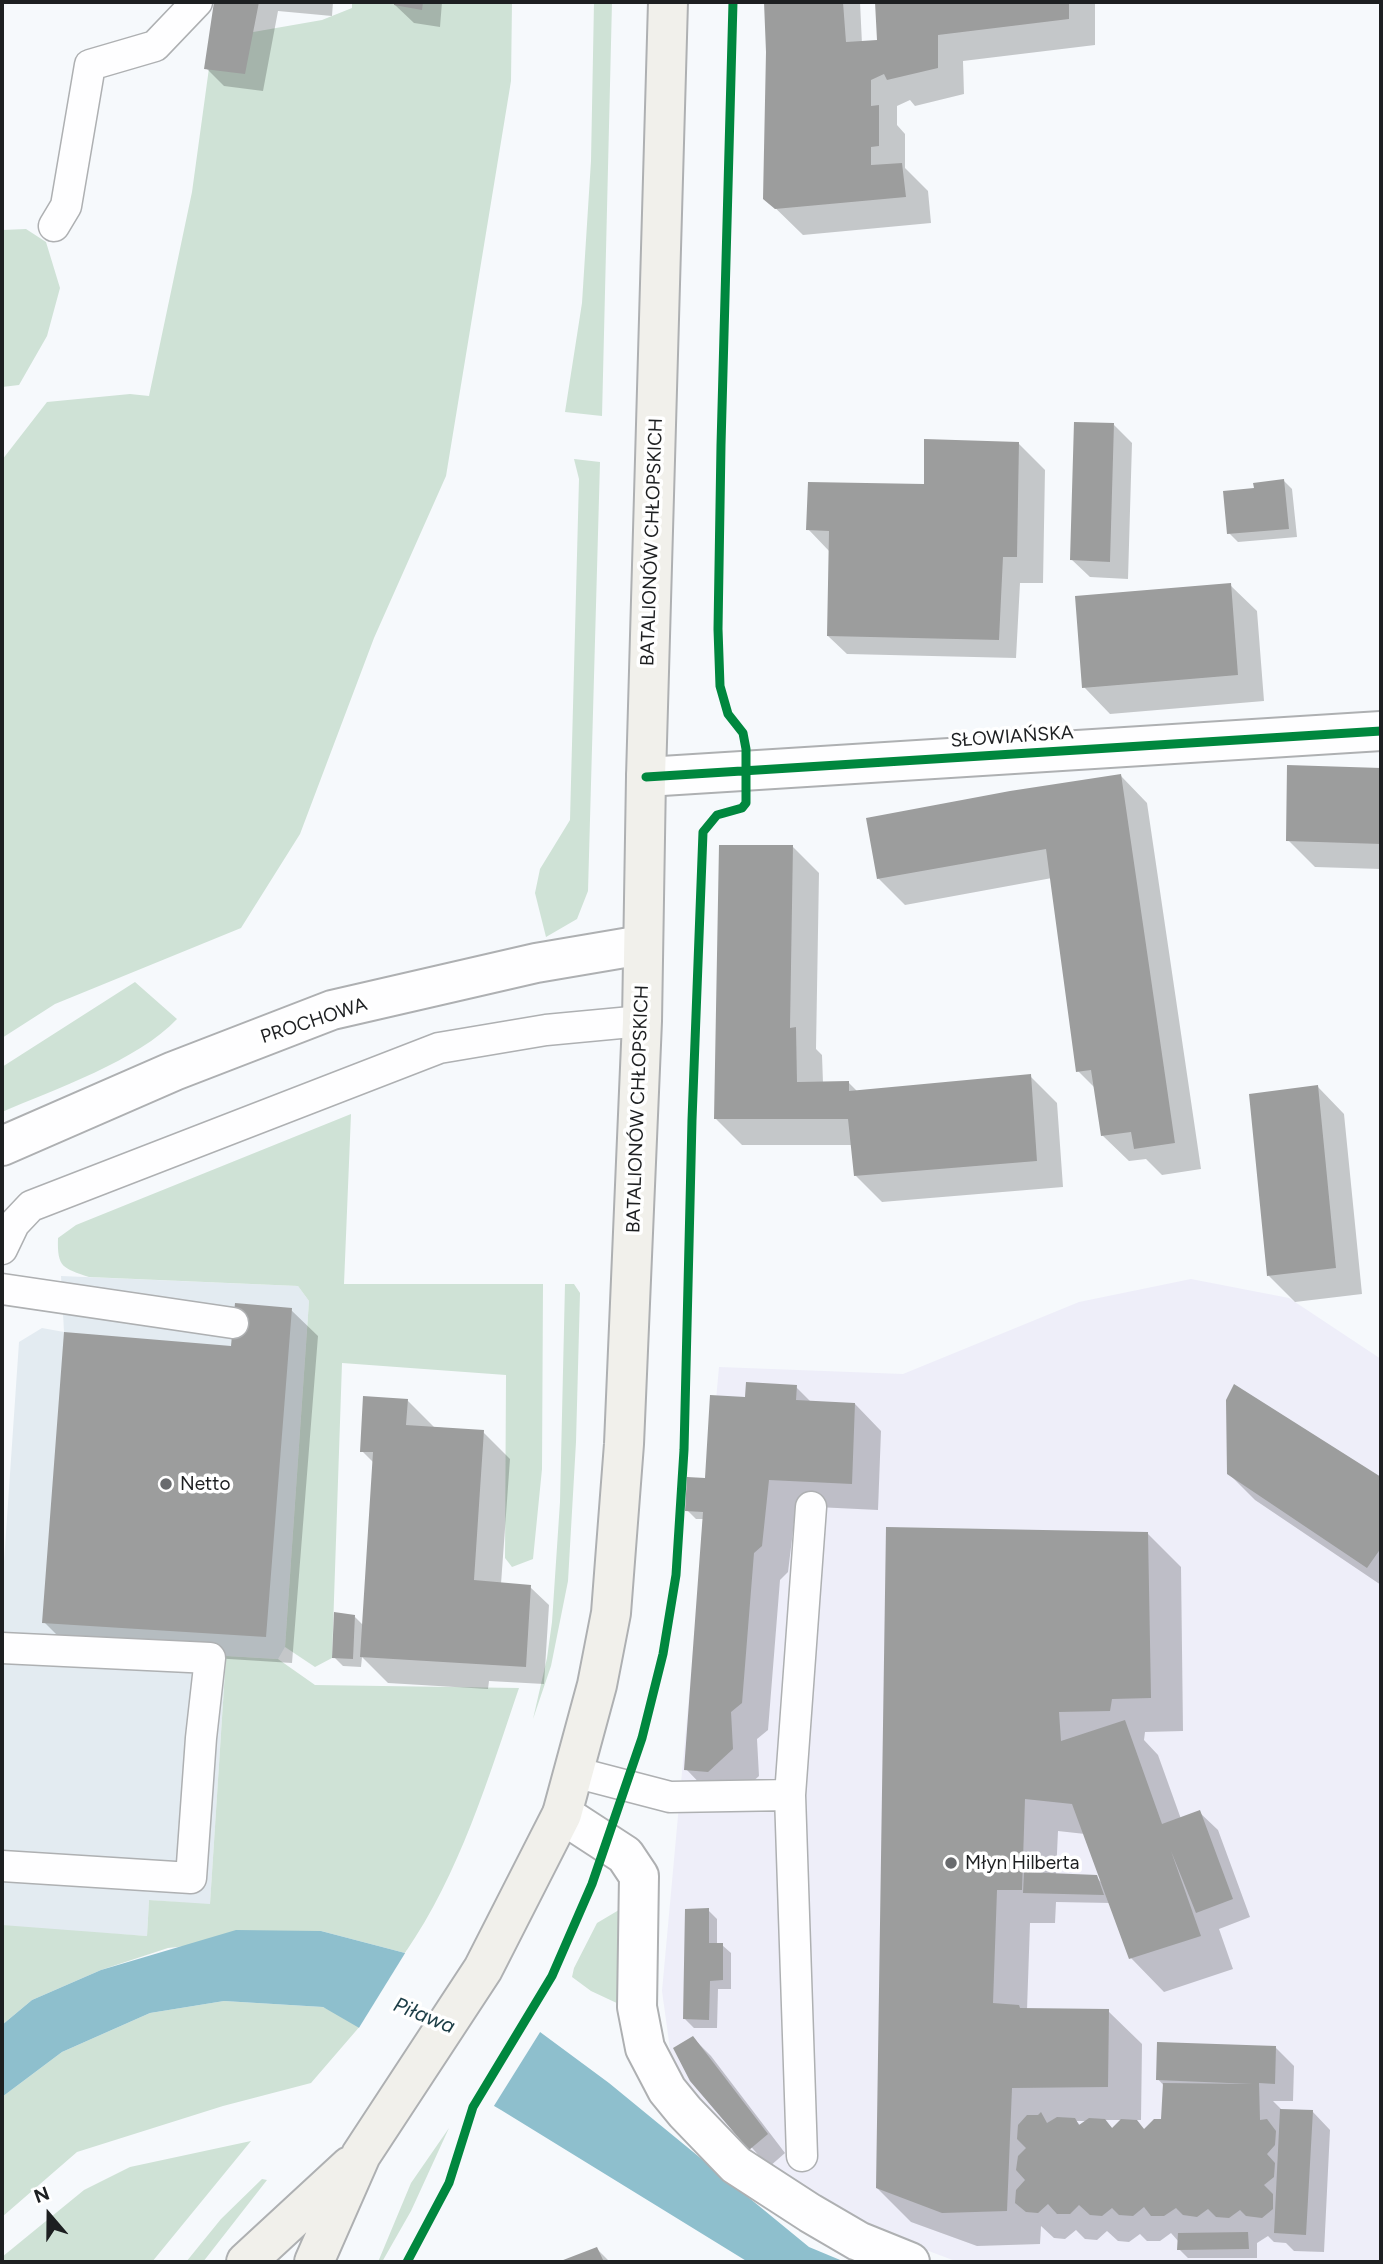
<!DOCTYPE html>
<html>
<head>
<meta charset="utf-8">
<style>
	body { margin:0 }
	#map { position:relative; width:1383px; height:2264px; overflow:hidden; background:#f6f9fc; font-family:Figtree,sans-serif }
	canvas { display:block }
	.frame { position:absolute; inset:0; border:4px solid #1d1f21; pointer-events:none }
	.north { position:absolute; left:14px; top:2180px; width:70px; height:70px; -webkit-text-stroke:5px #fff; paint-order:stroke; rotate:340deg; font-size:19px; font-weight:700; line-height:28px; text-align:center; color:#1d1f21 }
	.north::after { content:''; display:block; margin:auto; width:24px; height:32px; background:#1d1f21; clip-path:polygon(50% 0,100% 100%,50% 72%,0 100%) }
</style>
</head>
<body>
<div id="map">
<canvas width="1383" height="2264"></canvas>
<div class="frame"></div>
<div class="north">N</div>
</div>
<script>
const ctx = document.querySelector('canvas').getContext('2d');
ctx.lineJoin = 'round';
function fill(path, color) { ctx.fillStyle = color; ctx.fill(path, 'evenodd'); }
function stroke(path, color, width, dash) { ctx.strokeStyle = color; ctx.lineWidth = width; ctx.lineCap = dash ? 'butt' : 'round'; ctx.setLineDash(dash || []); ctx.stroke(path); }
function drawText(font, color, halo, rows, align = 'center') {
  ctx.font = font + ' Figtree,sans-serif'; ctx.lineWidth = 7; ctx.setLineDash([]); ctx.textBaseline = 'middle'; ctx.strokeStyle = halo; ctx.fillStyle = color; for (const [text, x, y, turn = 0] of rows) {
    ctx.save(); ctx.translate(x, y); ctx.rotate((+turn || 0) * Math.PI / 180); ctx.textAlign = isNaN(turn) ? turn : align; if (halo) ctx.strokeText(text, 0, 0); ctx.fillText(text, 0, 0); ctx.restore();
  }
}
const built = new Path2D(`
	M61,1276L298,1286L309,1301L285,1647L278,1659L226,1656L210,1905L149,1900L147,1936L2,1927V1591L19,1342L42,1328L64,1332Z`);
const industrial = new Path2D(`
	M1191,1279L1289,1298L1381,1359V2262H958L835,2216L796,2193L707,2114L672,2064L662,1991L719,1367L903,1374L1079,1302Z`);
const green = new Path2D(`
	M352,2H512L511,81L446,476L374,638L300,834L241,928L55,1004L2,1038V460L47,402L130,394L149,396L192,192L213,39L322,20L352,8Z
	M594,2H612L602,416L565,412L582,303L591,161Z
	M26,229L46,242L60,288L47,336L19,385L2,387V230Z
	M574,459L600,462L588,891L577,919L546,937L535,893L540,869L570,820L579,479Z
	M135,982L177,1019C139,1060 53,1090 2,1112V1067Z
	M351,1114L344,1284H543L542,1469L533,1559L512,1567L505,1558L506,1375L342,1363L332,1658L315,1667L285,1647L309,1301L298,1286L89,1277C63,1268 57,1268 58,1238L76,1225Z
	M565,1284H574L580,1293L576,1442L568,1581L551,1666L533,1719L547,1658L552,1622L560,1502Z
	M226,1656L278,1659L315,1685L519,1688C488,1779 460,1873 405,1953L321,1931L168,1948L101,1970L32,2000L2,2025V1925L147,1936L149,1900L210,1904Z
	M629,1904L621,2005L591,1991L572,1977L574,1968L597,1923Z
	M224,2001L323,2007L361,2025L311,2083L223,2106L77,2152L2,2217V2097L62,2052L150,2013Z
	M449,2128L411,2211L382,2262H378L411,2183Z
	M251,2141L152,2262H2V2257L84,2190L130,2167Z
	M262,2179L267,2180L203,2262H186L221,2219Z`);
const water = new Path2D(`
	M236,1930L321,1931L405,1953L536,2029L609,2083L809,2247L845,2262H748L501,2110L323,2007L224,2001L150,2013L62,2052L2,2097V2025L32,2000L101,1970Z`);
const pier = new Path2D(`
	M407,1950L542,2029L492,2109L357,2031Z`);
const shadow = new Path2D(`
	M216,2H333L332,16L278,11L263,91L224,86L206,68Z
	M396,2H442L440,27L414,23L395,5Z
	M766,2H860L862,44L879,42L877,2H1095V45L963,61L964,94L915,106L910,100L897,106V125L905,134V168L928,191L931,223L803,235L765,198L768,52Z
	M1114,425L1132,443L1128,579L1090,577L1071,559Z
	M1018,443L1045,470L1043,583H1020L1016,658L847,654L828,636L830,552L808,529L925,486Z
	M1284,481L1292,489L1297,537L1238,542L1229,533L1256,490Z
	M1230,585L1257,611L1264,701L1110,714L1084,687Z
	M1289,766L1381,770V869L1315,867L1288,840Z
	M1121,776L1147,803L1201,1169L1162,1175L1146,1159L1129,1161L1102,1135L1096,1089L1078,1071L1052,878L905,905L878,878Z
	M793,847L819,873L816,1049L822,1055L823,1083H849L858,1092L1030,1076L1057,1103L1063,1187L882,1202L855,1175L852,1145H742L716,1119Z
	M1318,1087L1344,1114L1362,1294L1295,1302L1269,1276Z
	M291,1310L318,1336L292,1663L71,1649L44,1622L232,1348Z
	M796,1387L811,1402L855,1404L881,1431L878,1510L796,1506L788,1572L780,1580L768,1730L757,1739L759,1776L735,1798L712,1796L686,1769L703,1519H696L687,1510L706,1480L746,1399Z
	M407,1400L434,1427L483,1432L510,1459L501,1584L530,1587L549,1605L544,1684L489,1681L488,1689L388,1683L362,1657L361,1667L343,1666L334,1657L354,1616L363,1625L374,1463L362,1451Z
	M1228,1473L1381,1478V1585L1255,1500Z
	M888,1529L1147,1533L1181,1567L1183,1731L1145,1732L1144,1740L1158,1755L1181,1819L1199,1812L1218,1830L1250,1917L1219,1929L1233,1969L1164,1992L1131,1958L1111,1903L1056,1902L1055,1923H1030L1027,2010L1108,2011L1142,2044L1141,2120H1134L1145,2130L1162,2121L1165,2087L1158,2079L1276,2048L1294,2066L1293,2101H1273L1283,2111H1312L1330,2130L1324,2252L1294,2251L1286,2243L1274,2242L1268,2236L1257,2243V2258H1188L1179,2249V2242L1171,2233L1160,2241H1147L1140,2234L1129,2242L1118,2241L1107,2231L1097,2240L1085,2239L1076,2230L1065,2239L1054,2238L1041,2226L1040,2244L977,2246L911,2222L877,2188ZM1058,1831L1085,1834L1104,1885L1096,1877L1056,1875ZM1104,2120H1122L1113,2129ZM1076,2121H1088L1081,2126Z
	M708,1910L717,1919V1945H722L731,1953V1989H718L717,2028H694L685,2019Z
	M693,2038L711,2056L785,2153L769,2167L692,2080Z
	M597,2249L610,2262H562Z`);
const building = new Path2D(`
	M214,2H259L245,74L204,69Z
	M394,2H423L422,10L394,5Z
	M764,2H843L846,42L877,40L875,2H1069V19L938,35V68L887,80L884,74L871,80V106L879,105V146L871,147V165L902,163L906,197L775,209L763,199L766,52Z
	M1074,422L1114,423L1110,562L1070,560Z
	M924,439L1019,442L1017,557H1003L999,640L827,636L829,531L806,530L808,482L924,484Z
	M1284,479L1289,529L1227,534L1223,491L1254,488L1253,483Z
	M1231,583L1238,675L1082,688L1075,596Z
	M1287,765L1381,768V844L1286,841Z
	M1121,774L1175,1143L1134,1149L1131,1132L1101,1136L1091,1070L1076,1072L1046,849L877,879L866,818L1010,791Z
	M719,845H793L790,1028L796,1027L797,1082L849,1081V1091L1031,1074L1037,1161L854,1176L848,1119H714Z
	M1318,1085L1336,1268L1267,1276L1249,1094Z
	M235,1303L292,1308L266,1637L42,1623L64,1332L231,1346Z
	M746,1382L797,1385L796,1400L855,1403L852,1484L769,1480L762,1546L754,1553L742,1703L731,1712L733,1749L708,1772L684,1770L703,1512L685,1511L687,1477L705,1478L710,1395L745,1397Z
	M1234,1384L1381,1477V1548L1367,1568L1227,1474L1226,1400Z
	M363,1396L408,1399L406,1425L484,1430L474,1580L531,1585L526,1667L360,1657L373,1452H360Z
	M886,1527L1148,1532L1151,1698L1112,1699L1110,1711L1059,1712L1061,1741L1125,1720L1162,1824L1200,1810L1233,1899L1196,1913L1171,1851L1201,1936L1129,1959L1072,1804L1025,1799L1022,1890H997L993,2003L1019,2005L1020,2008L1109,2009L1108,2087L1012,2088L1007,2211L942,2213L876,2188Z
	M334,1612L355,1615L353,1659L332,1658Z
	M1024,1872L1097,1875L1104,1895L1023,1893Z
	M709,1908V1943H723V1980L710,1981L709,2020L683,2019L685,1909Z
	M693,2036L768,2134L749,2150L690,2081L673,2048Z
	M1157,2042L1276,2046L1275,2084L1259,2083L1260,2120L1267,2119L1276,2131L1275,2145L1267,2154L1275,2163L1274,2177L1264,2185L1273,2194V2209L1262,2218L1246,2216L1240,2210L1229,2218L1216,2217L1208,2209L1197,2217L1183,2215L1176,2208L1164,2216H1151L1144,2207L1133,2216L1119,2215L1112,2208L1102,2216L1090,2215L1079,2205L1070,2214H1057L1048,2204L1038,2213L1026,2212L1015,2203L1016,2190L1025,2180L1016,2170L1018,2156L1026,2148L1017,2139L1018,2125L1027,2115H1038L1041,2112L1047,2123L1057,2117L1075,2118L1079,2125L1089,2118L1105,2119L1112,2128L1121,2119L1137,2120L1144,2129L1154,2119H1161L1163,2083L1253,2084L1156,2080Z
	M1280,2109L1313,2110L1306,2235L1274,2233Z
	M1248,2232L1249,2249L1177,2250L1178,2233Z
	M597,2247L604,2262H558Z`);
const lane = new Path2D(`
	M54,226L66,206L90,65L155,46L197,2
	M2,1249L14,1224L31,1206L439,1048L546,1030L642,1021
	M2,1289L233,1323
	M2,1648L210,1658L201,1738L191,1878L2,1866
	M574,1772L670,1797L790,1795L811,1507
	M790,1795L802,2156`);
const street = new Path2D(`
	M646,777L1381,731
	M2,1146L174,1071L332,1010L536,963L642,945
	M562,1814L625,1855L639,1876L637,2007L645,2048L667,2090L685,2112L736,2165L810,2213L858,2241L910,2262`);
const secondary = new Path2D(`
	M246,2262L350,2166
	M314,2262L361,2155L483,1969L562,1814L597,1685L611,1613L624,1444L642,1021L646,777L668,2`);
const cycleway = new Path2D(`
	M646,777L1381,731
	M407,2262L449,2183L473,2107L552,1976L592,1884L642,1738L663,1654L676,1575L684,1450L692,1120L703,832L717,815L742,808L746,803V749L743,733L728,714L720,686L718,629L721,445L733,2`);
const markers = [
	[166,1484,7,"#696b6e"],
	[951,1863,7,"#696b6e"]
];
const streetNames = [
	["BATALIONÓW CHŁOPSKICH",652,542,-88],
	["SŁOWIAŃSKA",1012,737,-4],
	["PROCHOWA",314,1021,-18],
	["BATALIONÓW CHŁOPSKICH",638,1109,-88]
];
const poiNames = [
	["Netto",180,1484],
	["Młyn Hilberta",965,1863]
];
const waterNames = [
	["Piława",424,2016,22]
];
fill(built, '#e3ebf1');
fill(industrial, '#eeeef9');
fill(green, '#cfe2d6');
fill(water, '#8ebfcd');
fill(pier, '#f6f9fc');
fill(shadow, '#0003');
fill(building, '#9c9d9d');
stroke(lane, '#aeb0b2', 33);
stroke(street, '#aeb0b2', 42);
stroke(secondary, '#aeb0b2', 42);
stroke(lane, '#fefeff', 30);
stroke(street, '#fefeff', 38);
stroke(secondary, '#f1f0eb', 38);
stroke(cycleway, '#00873e', 9);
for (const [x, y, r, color] of markers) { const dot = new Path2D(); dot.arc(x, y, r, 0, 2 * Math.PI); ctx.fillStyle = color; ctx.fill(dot); stroke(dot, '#fff', 2.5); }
drawText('19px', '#1d1f21', '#fff', streetNames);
drawText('19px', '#1d1f21', '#fff', poiNames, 'left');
drawText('italic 21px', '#1c3d46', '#fff', waterNames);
</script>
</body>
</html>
